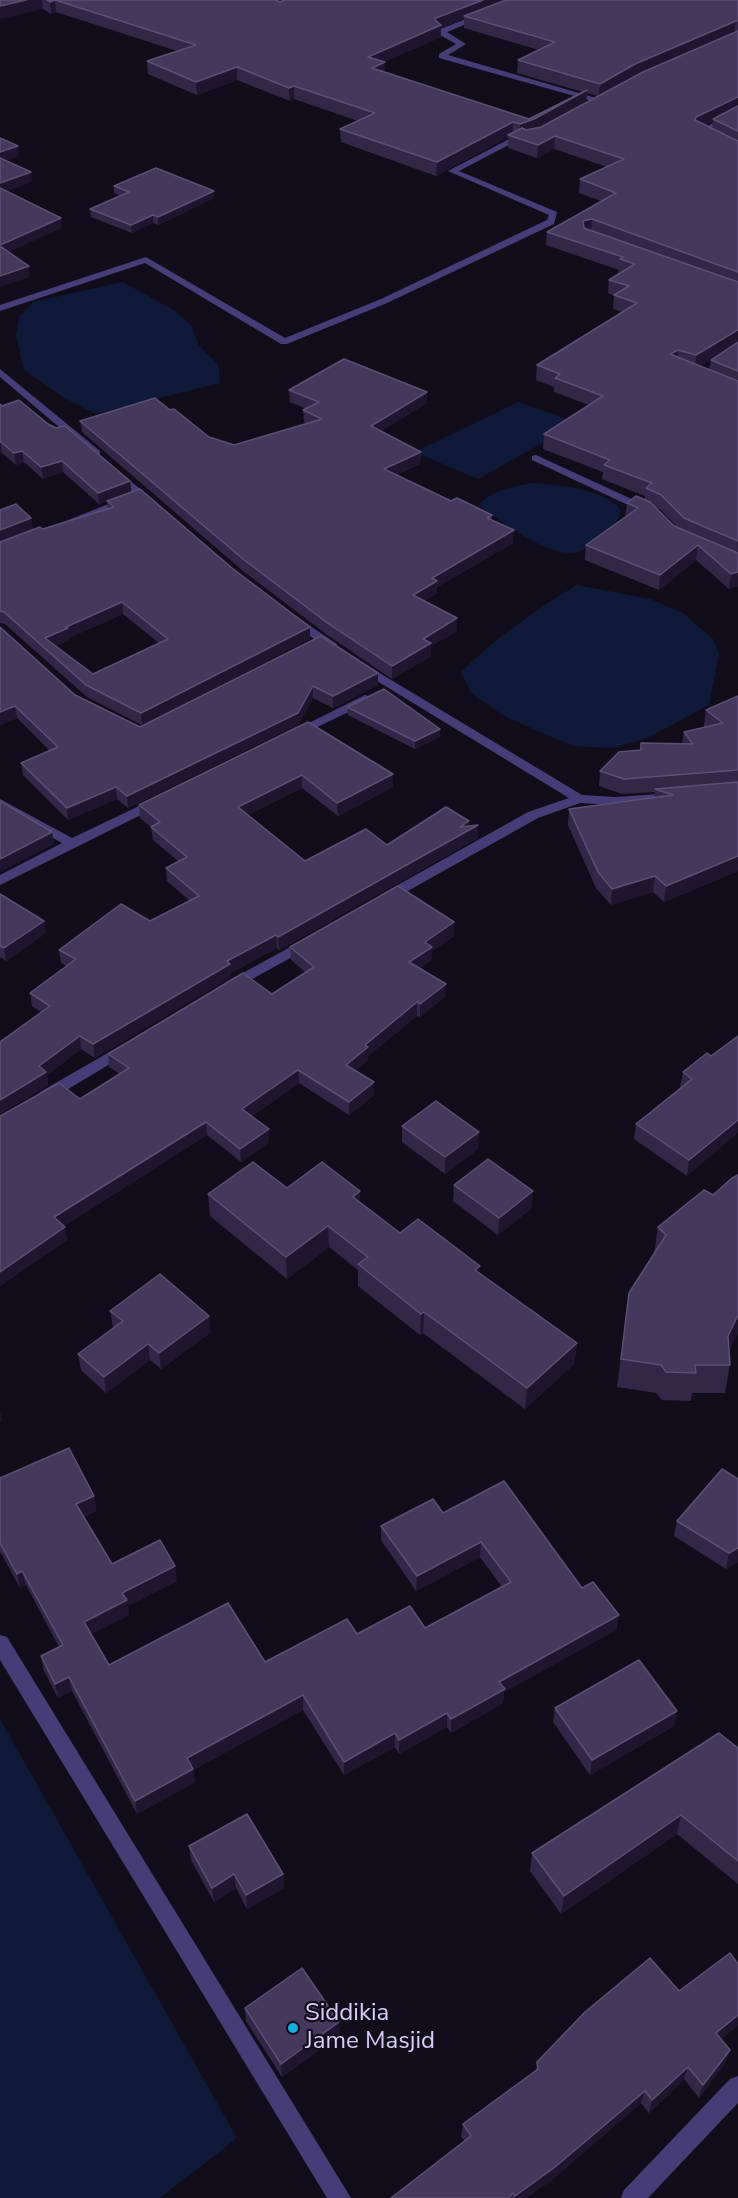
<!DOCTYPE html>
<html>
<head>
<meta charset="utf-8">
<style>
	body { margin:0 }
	canvas { display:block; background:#120d1b }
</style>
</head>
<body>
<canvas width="738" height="2198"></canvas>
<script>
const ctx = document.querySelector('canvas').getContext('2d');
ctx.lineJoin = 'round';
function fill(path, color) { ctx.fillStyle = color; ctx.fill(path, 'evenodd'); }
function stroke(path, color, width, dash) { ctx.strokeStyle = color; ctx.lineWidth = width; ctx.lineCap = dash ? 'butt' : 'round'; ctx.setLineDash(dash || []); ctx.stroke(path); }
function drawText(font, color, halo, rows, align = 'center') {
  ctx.font = font + ' "Nunito Sans",sans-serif'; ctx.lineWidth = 4.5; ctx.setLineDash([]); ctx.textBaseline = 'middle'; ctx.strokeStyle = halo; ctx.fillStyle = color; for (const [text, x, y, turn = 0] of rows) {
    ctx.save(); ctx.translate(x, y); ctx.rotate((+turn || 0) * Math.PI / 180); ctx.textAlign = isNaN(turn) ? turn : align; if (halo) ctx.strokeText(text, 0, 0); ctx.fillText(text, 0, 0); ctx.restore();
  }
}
const water = new Path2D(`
	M123,282L175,311L191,325L199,346L218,364L220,383L95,414L63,397L24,370L16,336L19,317L33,302Z
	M518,402L578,423L478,479L415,452Z
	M534,483C562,486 602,488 621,510C617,525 609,532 596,541C590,545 579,553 572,553C542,553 502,522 479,505C491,490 516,486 534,483Z
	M577,585L650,599L683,613L713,639L719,654L709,705L645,739L612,748L573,746L506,717L472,694L461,672C496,638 535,610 577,585Z
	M0,1719L237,2138L160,2198H0Z`);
const street = new Path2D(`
	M479,14L486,16L447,32L466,44L448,55L603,100V104L439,58V54L456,44L438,34V30Z
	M738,110V115L707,132L738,147V153L696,132Z
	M513,137L520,139L459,171L557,212L554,224L387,303L287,344H281L145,263L0,311V305L146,257L285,338L381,299L547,220L549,215L448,171Z
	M0,369L100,451V455H92L0,377Z
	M536,455L651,508L652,510L643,512L532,460V456Z
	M116,469L156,502V506H148L112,474V470Z
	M126,497L131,500L130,502L71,525L67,526L61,523Z
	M294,615L337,644V650H329L290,621L288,619Z
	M363,663L582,795L615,797L660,794L666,798L660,802L615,805L580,803L538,818L390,901H380L378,898L380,895L528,812L569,798L359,670V664Z
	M365,695L369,696V702L299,736H291L289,733Z
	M158,797L163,798L164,801L163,804L0,885V875L62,843L0,808V799L72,838Z
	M307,938L312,940L314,943L312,946L236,988L231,990L224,985L226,982Z
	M125,1043L130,1044L132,1048L130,1052L50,1100H40L38,1096L40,1092Z
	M0,1635L7,1637L351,2198H327L0,1660Z
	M738,2076V2103L648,2198H621L624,2190L730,2079Z`);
const wall = new Path2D(`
	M0,0H738V586L729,589L696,560L659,590L585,560L586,545L625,517L627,503L645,500V496L602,479L603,472L543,449L544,434L589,405L554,392V387L536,380L537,365L622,312L613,309L614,296L608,293L609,280L620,273H618L619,270L546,245L547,232L601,201L579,193L580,179L607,167L554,149L537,158L508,148V137L436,176L341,142L340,129L358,121L294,99L290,101L237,80L197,95L148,74L147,61L177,51L56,12L51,14L43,9ZM464,19V28L539,50L518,60L517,73L583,92L529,119L385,72L384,62L441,37V28ZM587,93L598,96L586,103ZM713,121L712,128L705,125ZM718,355L711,360L709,370L700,366ZM656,508L660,509L677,527L674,526Z
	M114,186L214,198L158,225L153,223L132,233L91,217L90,209L121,196L114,193Z
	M289,390L427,392V403L381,431L421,452L420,464L396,475L451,501L492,515V520L513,543L437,587V593L424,601L457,618V631L431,646V656L392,679L326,634L243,571L82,432L80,421L170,410L209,437L234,445L307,424L304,422L303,410L307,409L290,402Z
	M0,404L48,424L130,481L131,492L310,639L142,725L87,697L5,624L0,623V510L31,518L33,530L43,529L108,509L107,501L99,504L63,472L43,479L24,462L16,465L2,453H0ZM123,614L159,643L93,674L56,646L69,640V638Z
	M0,627L75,695L140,727L321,636L378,685L333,708L313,698L298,725L128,808L117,799L68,820L23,775L21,763L50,751L17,718L0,725Z
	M738,696V871L664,902L653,892L611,905L596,888L568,825L569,809L654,797L655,792L622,794L599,786L600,771L640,751L641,743H682L684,732L706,727L704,726L706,710Z
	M347,707L440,737L415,749L348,715Z
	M308,722L393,774V787L338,816L302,788L248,815L305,861L387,845L468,826L478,838L279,950L277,948L231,973V977L95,1058L81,1049L47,1075L48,1085L0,1114L41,1012L32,1006L30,993L67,966L61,963L59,950L150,921L190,901L167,881L166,868L178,861L153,840L151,827L140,818L139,805Z
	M0,894L44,921L46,933L6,961L0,957Z
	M454,922V936L432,951L431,960L420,968L445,997L420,1017L417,1016L368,1056V1060L355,1070L374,1082V1095L349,1115L299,1083L252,1116L269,1129V1142L241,1162L207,1135L64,1226L67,1240L0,1286L80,1099L120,1074L109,1067L108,1054L272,994L305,972L291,960L290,947Z
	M711,1056L687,1176L634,1139L636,1124L680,1088L683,1072Z
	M402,1126L478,1149L445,1174L402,1142Z
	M454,1185L532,1208L498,1235L453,1201Z
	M287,1188L360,1202L400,1233L480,1274L577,1343L574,1364L525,1409L423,1333L420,1335L358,1286V1270L329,1247L287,1279L210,1216L208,1194Z
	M704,1190L738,1332L729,1350L730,1365L725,1393H692L691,1401L662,1400L656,1393L617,1387L629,1293L654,1254L658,1227Z
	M110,1311L211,1332L161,1369L150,1360L106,1393L81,1370L78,1354L114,1328L113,1327Z
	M722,1469L738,1562L726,1569L674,1536L677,1521Z
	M0,1478L94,1496L96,1511L84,1517L112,1564L177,1581L128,1606L129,1615L91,1634L109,1665L265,1662L357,1634L425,1628L502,1587L480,1557L416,1591L381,1540V1526L443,1513L582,1588L619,1615L616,1630L504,1692L503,1703L451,1733L447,1727L399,1754L395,1747L344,1775L303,1710L193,1770L195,1782L137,1814L72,1691L58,1698L44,1671L41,1656L59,1647L26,1585L20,1588L1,1553H0Z
	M555,1708L674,1726L590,1775L553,1722Z
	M738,1748V1884L677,1834L561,1914L530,1871L532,1853Z
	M189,1846L283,1874L284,1888L247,1909L236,1888L214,1902L191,1860Z
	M738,1964V2025L721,2039L726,2062L699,2098L684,2079L649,2113L641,2103L553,2179L526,2198H391L465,2141L461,2137L463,2124L536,2071L537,2062Z
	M245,2008L340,2035L282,2077L246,2021Z`);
const shadedWall = new Path2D(`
	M26,0H42L43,9L0,19V6Z
	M55,0L56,12L51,14L50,2Z
	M483,0H514L464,16V19L441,28V37L368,69V57L435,20L436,18Z
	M736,21L734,33L599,97L600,84L635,64Z
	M385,62V75L372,68Z
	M237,67V80L197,95L196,82Z
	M294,86V99L290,101L289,88Z
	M587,90L586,103L533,132L519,136L520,124Z
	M738,97V109L713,119V121L695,130L696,117Z
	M513,122L512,135H508V137L436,176L437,162Z
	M555,136L554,149L537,158L538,145Z
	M18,146L19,156L0,163V152Z
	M31,172L32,182L0,194V183Z
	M214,191V198L158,225V217Z
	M153,215V223L132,233L131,225Z
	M61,218L62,228L0,256V245Z
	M592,219L591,233L582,235L583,221Z
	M29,266L30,277L0,287V276Z
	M738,330V343L695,370L696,355Z
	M678,350L677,364L670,354Z
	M427,392V403L371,438V426Z
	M0,441L2,453H0Z
	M22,451L24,462L16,465L14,453Z
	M421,452L420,464L384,480V469Z
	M62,461L63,472L43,479L41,467Z
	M130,481L131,492L99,504L98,493Z
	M31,518L33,530L0,543V530Z
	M514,530L513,543L437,587V593L412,608L413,595L432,578Z
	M698,545L696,560L659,590L660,575Z
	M738,572V586L729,589L731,574Z
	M122,602L123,614L69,638V640L47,650L45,638L66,627Z
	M457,618V631L431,646V656L392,679V666L423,639Z
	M310,627V639L142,725L141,713Z
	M378,673V685L333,708V696Z
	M313,686V698L298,725L128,808L127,796Z
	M15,706L17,718L0,725V712Z
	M440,729V737L415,749V741Z
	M393,774V787L338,816L337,803Z
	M302,775V788L238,820V807Z
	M116,787L117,799L68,820L67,808Z
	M469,821L468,830L478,825V838L279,950L278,937L460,827Z
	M52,832L54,844L0,872V859Z
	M738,856V871L664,902L666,886Z
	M655,876L653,892L611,905L612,889Z
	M44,921L46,933L6,961L4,948Z
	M454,922V936L432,951L431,960L409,976V962L425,942Z
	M276,935L277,948L231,973V977L95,1058L93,1044L227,961Z
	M446,984L445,997L420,1017V1004Z
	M417,1002V1016L368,1056V1060L346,1078V1065L365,1045Z
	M80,1036L81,1049L47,1075L48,1085L0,1114V1100L39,1066Z
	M298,1070L299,1083L243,1122L242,1109Z
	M374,1082V1095L349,1115V1102Z
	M738,1120V1133L687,1176L689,1160Z
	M206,1122L207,1135L56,1231L54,1217Z
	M269,1129V1142L241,1162L240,1149Z
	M479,1132L478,1149L445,1174V1157Z
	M360,1191V1213L353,1197Z
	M533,1191L532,1208L498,1235L499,1218Z
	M328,1226L329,1247L287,1279L286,1257Z
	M65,1227L67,1240L0,1286V1272Z
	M480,1266L479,1287L475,1270Z
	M424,1312L423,1333L420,1335L421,1314Z
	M738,1315V1332L723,1364L728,1336Z
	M209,1316L211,1332L161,1369L159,1353Z
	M577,1343L574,1364L525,1409L527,1388Z
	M148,1344L150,1360L106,1393L104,1377Z
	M0,1410L2,1421L0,1422Z
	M94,1496L96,1511L79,1519L76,1504Z
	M481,1542L480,1557L416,1591L417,1576Z
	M738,1548V1562L726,1569L729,1553Z
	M175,1566L177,1581L128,1606L129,1615L87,1636L84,1622L122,1593Z
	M22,1571L26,1585L20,1588L17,1574Z
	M619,1615L616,1630L504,1692L503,1703L451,1733V1719L499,1682Z
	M69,1677L72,1691L58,1698L55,1684Z
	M303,1695V1710L193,1770L195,1782L137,1814L135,1801L187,1758Z
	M677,1711L674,1726L590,1775L592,1760Z
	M447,1713V1727L399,1754V1740Z
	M395,1733V1747L344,1775V1762Z
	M681,1815L677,1834L561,1914L564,1896Z
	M234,1874L236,1888L214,1902L212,1888Z
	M283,1874L284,1888L247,1909L246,1895Z
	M738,2015V2025L712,2046L716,2033Z
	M339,2022L340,2035L282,2077L281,2064Z
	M730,2050L726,2062L699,2098L703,2085Z
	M688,2067L684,2079L649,2113L652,2100Z
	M645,2091L641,2103L553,2179L526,2198H515V2196Z`);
const building = new Path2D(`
	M0,0H26L0,6Z
	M47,0H275L280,2L285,0H483L436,18L435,20L441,25L368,57L385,62L372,68L529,119L587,90L534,119L520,124L513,122L437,162L340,129L375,113L294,86L289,88L237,67L196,82L147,61L196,45L55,0L50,2Z
	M506,0H738V21H736L635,64L600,84L518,60L555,42L464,16Z
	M738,31V97L696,117L695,120L738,141V272L592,219L583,221L584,228L738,282V330L696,355L678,350L670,354L738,381V541L684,518L661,495L646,488L652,483L604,465L610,460L544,434L603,396L555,378L560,374L537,365L637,303L614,295L629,286L609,280L635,264L620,259L623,257L547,232L616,193L580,179L624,159L555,136L538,145L508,135L522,128L526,130L541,127L643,72Z
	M738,106V131L713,119Z
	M0,138L18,146L0,152Z
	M0,158L31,172L0,183Z
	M156,168L214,191L158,217L153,215L131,225L90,209L129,192L114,186Z
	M0,188L61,218L0,245Z
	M0,246L29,266L0,276Z
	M738,342V371L711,360Z
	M344,359L427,392L371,426L421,452L384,469L451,501L457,498L492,515L487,518L514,530L432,578L437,581L413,595L457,618L423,639L431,643L392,666L326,622L243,559L80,421L155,398L170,410L174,409L209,437L234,445L322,419L303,410L319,402L289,390Z
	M19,400L48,424L56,428L65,426L130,481L98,493L62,461L41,467L22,451L14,453L0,441V404L2,406Z
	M140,489L232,568L310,627L141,713L86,685L4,612L0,611V542L40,527L43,529L114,507L107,501ZM122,602L168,639L93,674L45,638L68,628L66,627Z
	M636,496L650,502L674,526L738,553V572L731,574L698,545L660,575L586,545L638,508L627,503Z
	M16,504L31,518L0,530V510Z
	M0,627L75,695L140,727L321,636L378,673L333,696L313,686L298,713L127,796L116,787L67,808L21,763L58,747L15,706L0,712Z
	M384,689L440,729L415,741L347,707Z
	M738,696V770L624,779L600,771L619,752L641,750V743L693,744L684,732L723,723L706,710Z
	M308,722L393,774L337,803L302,775L238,807L305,861L366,829L387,845L446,807L469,821L460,827L478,825L278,937L276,935L227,961L230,964L93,1044L80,1036L39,1066L46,1072L0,1100V1042L50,1006L30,993L76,959L59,950L121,904L150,921L199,896L166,868L187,857L151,827L160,822L139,805Z
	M738,782V856L666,886L655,876L612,889L598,872L569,809L673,795L655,789Z
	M0,801L52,832L0,859Z
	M398,886L454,922L425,942L432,947L409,962L446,984L420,1004L417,1002L365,1045L368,1047L346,1065L374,1082L349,1102L298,1070L242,1109L269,1129L240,1149L206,1122L54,1217L65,1227L0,1272V1116L59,1083L80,1099L129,1068L108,1054L243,973L272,994L314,967L290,947Z
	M0,894L44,921L4,948L0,946Z
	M738,1036V1120L689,1160L636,1124L692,1079L683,1072L707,1053L711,1056Z
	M436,1101L479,1132L445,1157L402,1126Z
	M488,1159L533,1191L499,1218L454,1185Z
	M253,1162L287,1188L322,1162L360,1191L353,1197L400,1233L418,1219L480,1266L475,1270L577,1343L527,1388L424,1312L421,1314L358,1264L368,1257L328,1226L286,1257L208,1194Z
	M738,1175V1315L728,1336L730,1365H695L696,1373L666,1372L661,1365L621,1359L629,1293L666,1235L658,1227L704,1190L713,1195L732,1178Z
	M160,1274L209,1316L159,1353L148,1344L104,1377L78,1354L123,1321L110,1311Z
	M69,1448L94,1496L76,1504L112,1564L160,1540L175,1566L122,1593L127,1600L84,1622L109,1665L228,1603L265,1662L347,1619L357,1634L410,1606L425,1628L511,1582L481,1542L417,1576L381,1526L433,1499L443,1513L504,1481L582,1588L593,1582L619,1615L499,1682L505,1689L451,1719L447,1713L399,1740L395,1733L344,1762L303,1695L187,1758L193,1769L135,1801L69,1677L55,1684L41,1656L63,1645L22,1571L17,1574L0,1543V1478Z
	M722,1469L738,1479V1548L729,1553L677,1521Z
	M639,1660L677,1711L592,1760L555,1708Z
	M719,1733L738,1748V1861L681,1815L564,1896L532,1853Z
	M247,1814L283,1874L246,1895L234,1874L212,1888L189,1846Z
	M730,1953L738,1964V2015L716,2033L730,2050L703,2085L688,2067L652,2100L645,2091L555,2167L515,2196L513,2193L508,2198H391L471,2136L463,2124L538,2069L537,2062L585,2012L650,1958L679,1991Z
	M302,1968L339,2022L281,2064L245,2008Z`);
const markers = [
	[293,2028,6,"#17addc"]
];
const nearPoinames = [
	["Siddikia",305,2014],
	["Jame Masjid",305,2042]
];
fill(water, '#0f1938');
fill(street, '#473d76');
fill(wall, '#322747');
fill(shadedWall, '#1e152e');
fill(building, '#44395b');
stroke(building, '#5b5074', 1.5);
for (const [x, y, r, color] of markers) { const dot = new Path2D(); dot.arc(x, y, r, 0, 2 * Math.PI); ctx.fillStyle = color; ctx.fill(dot); stroke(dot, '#120d1b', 2); }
drawText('24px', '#d8cdfa', '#120d1b', nearPoinames, 'left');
</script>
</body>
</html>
